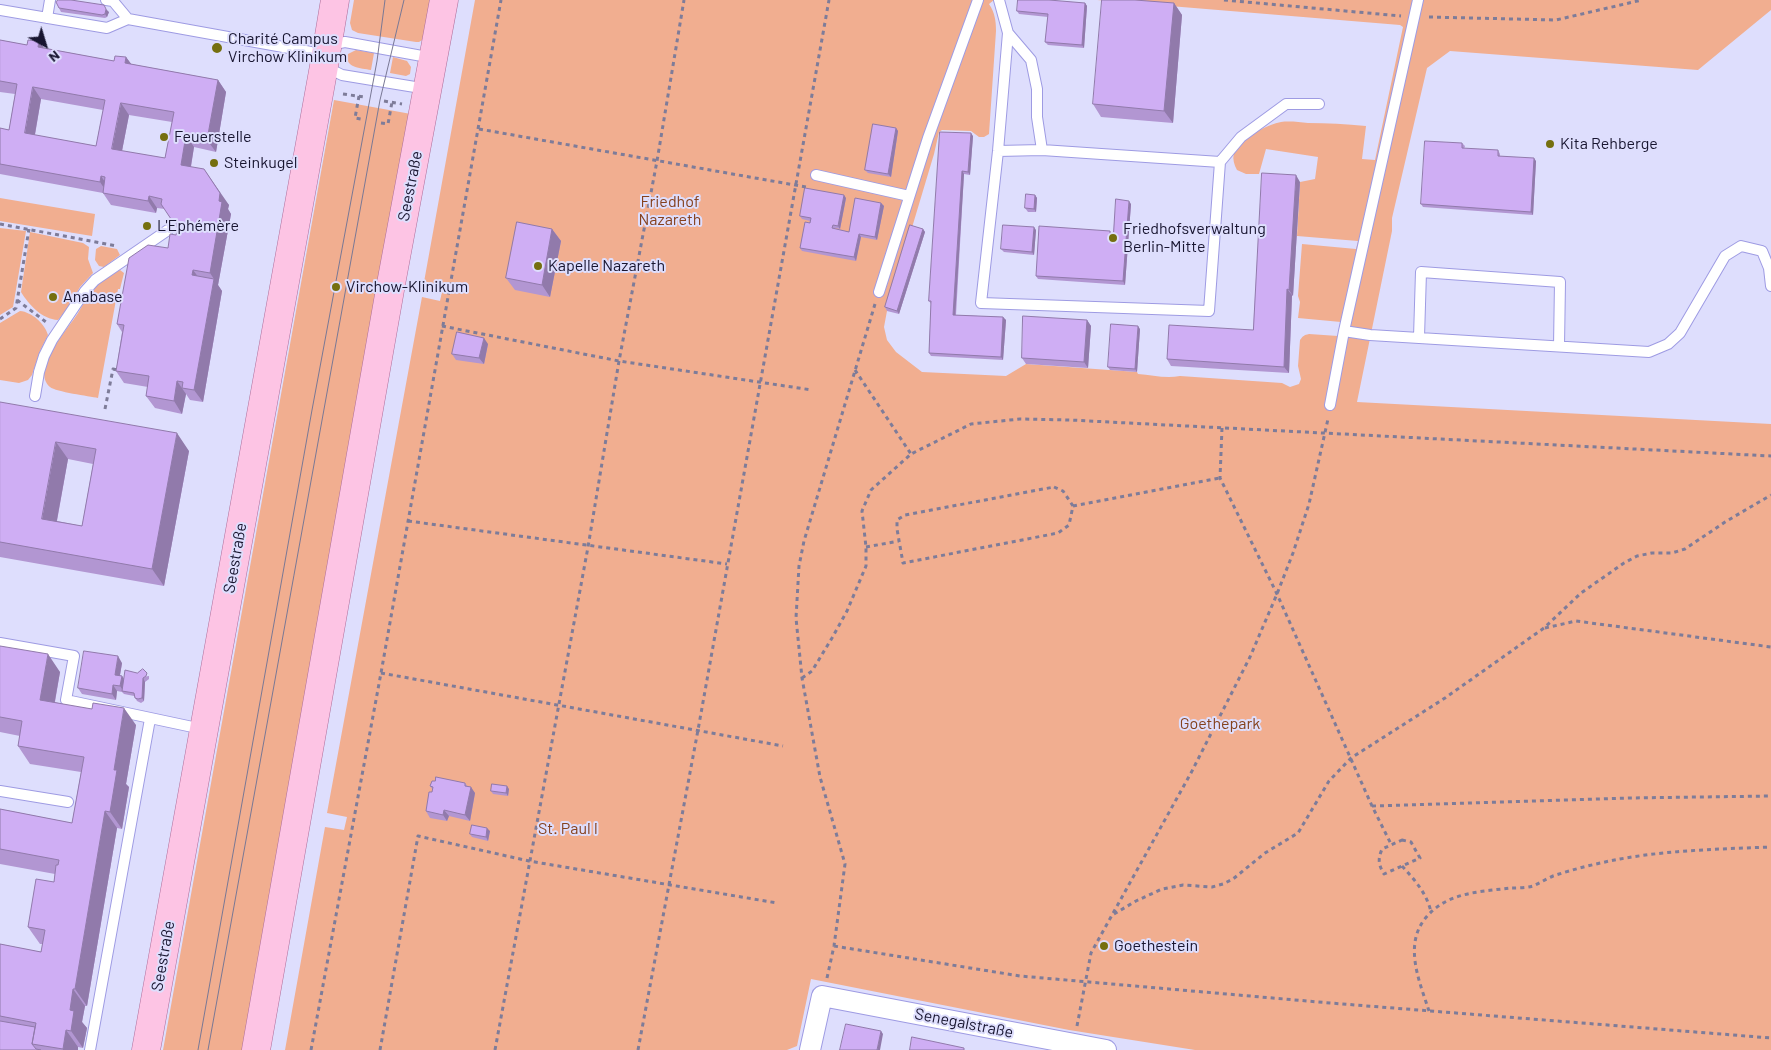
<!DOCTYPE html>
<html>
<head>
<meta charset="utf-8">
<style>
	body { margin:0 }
	#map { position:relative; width:1771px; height:1050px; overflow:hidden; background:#dedefd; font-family:Barlow,sans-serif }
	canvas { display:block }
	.north { position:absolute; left:20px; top:20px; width:50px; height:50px; -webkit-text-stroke:4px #dedefd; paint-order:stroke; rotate:141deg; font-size:14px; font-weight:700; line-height:20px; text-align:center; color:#181530 }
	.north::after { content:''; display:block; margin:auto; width:18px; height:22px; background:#181530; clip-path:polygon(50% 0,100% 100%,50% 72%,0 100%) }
</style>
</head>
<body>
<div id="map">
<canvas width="1771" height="1050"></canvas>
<div class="north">N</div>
</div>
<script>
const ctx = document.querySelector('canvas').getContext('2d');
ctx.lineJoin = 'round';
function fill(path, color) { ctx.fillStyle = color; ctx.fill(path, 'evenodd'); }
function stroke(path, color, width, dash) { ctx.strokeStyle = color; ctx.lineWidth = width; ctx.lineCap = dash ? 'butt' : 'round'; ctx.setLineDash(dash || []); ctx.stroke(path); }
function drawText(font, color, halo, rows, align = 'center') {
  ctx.font = font + ' Barlow,sans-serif'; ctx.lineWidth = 4; ctx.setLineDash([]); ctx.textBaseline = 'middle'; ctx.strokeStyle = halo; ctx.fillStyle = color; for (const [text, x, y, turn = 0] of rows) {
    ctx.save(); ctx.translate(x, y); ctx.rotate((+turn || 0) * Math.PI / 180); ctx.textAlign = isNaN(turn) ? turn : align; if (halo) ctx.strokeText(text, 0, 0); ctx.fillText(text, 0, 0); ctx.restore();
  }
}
const green = new Path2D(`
	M354,0H433L424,39L419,42H416L358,33L352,30L350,23Z
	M475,0H994L989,4C995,13 996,21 996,31L989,134L984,137H979L971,131L942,130L939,132L934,154L887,311L884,327L887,340L896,352L922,372L1006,376L1026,364L1137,372L1138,374C1152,375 1166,379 1180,376L1282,383L1290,387L1299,384L1301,379L1298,366L1300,340C1303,336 1304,335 1309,334L1338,336L1341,322L1298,318L1300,302L1298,296L1302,244L1356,249L1358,241L1297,236L1300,182L1315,179L1318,157L1266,149L1259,174H1246L1237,170C1231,159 1232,149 1243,141C1255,132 1267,125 1281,122C1289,121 1299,122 1308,123C1327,123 1346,124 1366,126L1362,159L1375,160L1403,27L1400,25L1097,0H1771V10L1698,70L1450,51L1427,68L1392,218V231L1357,402L1771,424V1050H1195L1069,1030L811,979L797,1046L787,1050H285L325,827L344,830L347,817L327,813L422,297L440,301L443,287L424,282Z
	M356,50L374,53L371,70C361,68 344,68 348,54Z
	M393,57L407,61L411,67L410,74L406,76L390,73Z
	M334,100L411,114L243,1050H163Z
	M0,198L95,214L92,236L0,221Z
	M0,228L26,231L13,307L0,315Z
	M30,232L83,243L89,247L88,259L93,273L80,287L68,308L58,320C42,319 29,305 21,292Z
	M101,246L117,249L120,255L104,267L99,266L95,260L96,249Z
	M120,270L124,273L120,289H118L98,398C89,396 56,392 50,387C30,369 69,328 78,313C84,303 89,292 98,284C104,279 113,274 120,270Z
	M20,311C32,312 45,324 48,335L40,351L32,375L28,380L19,383L0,380V323Z`);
const path = new Path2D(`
	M1224,0L1401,16
	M1429,17L1556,20L1642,0
	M343,94L364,97
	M359,96L355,118L361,119
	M384,101L402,104
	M381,123L388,124L392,102
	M479,129L806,187
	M0,224L117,246
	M17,300L46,322
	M0,319L16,308L29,229
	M442,326L619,361L812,390
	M855,370L911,454
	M105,409L113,369L117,370V368
	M1222,428L1220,478L1277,594L1372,806L1391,844
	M1054,487L1063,491L1073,506L1069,525L1058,533L903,563L897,529V520L905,515Z
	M1073,506L1220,478
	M408,521L727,564
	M866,547L899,541
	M1545,628L1576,621L1771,647
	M381,673L783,746
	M802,678L812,671L832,638L847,611L866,566V547L862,511L871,490L911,454L971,424L1020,419L1070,420L1771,456
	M1372,806L1629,798L1771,796
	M1402,840L1411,842L1420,858L1384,874C1378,864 1378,859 1382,849Z
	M1402,866C1415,880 1427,894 1431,912
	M1114,914L1136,901L1162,889L1183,885L1212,887L1223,884L1233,879L1265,853L1298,833L1329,781L1351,758L1445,698L1544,628L1581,593L1624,563L1637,556L1652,553H1672L1685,549L1725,522L1771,495
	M834,946L1020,976L1330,1003L1771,1038
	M827,978L834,946L845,864L820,777L802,678L796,618L799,566L804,541L875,304
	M1429,1011C1420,983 1404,947 1424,920C1445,892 1479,892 1510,888C1517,888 1526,888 1533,886C1540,883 1546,879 1553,876C1574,869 1598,863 1620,859C1670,850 1720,849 1771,847
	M1077,1026L1091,953L1192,771L1250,657L1277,594L1293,553L1309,504L1328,419
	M311,1050L381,673L501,0
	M380,1050L418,836L529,861L777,903
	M495,1050L588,547L619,361L657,161L684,0
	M638,1050L698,730L829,0`);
const service = new Path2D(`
	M106,0L113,1L128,19
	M0,10L107,28L128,19
	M47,18L50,0
	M128,19L311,52L324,66L342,75L427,89
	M1008,33L1031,60L1037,89V117L1042,150
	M329,45L345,42L433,58
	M998,151L1042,150L1220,162L1209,311L981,303L998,151L1008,33L999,0
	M1220,162L1241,137L1286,104H1319
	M816,175L909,196
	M879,292L928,138L978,0
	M1344,331L1370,335L1649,352L1668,344L1680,333L1725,256L1741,246L1762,251L1769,268L1771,286
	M1419,337L1421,272L1560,282L1559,346
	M35,396L39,372L44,356L52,340L85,291L95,280L168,230
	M1330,405L1344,331L1418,0
	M0,643L74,656L66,700L202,729
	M0,791L68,802
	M90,1050L150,719`);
const minor = new Path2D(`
	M810,1050L822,996L1106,1050`);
const primary = new Path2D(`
	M146,1050L324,66L335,0
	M256,1050L391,284L444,0`);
const tram = new Path2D(`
	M198,1050L312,410L377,61L385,0
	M208,1050L380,100L404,0`);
const wall = new Path2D(`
	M1085,3L1087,6L1084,48L1048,45L1045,42L1048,17L1019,14L1017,11Z
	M1174,3L1182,15L1173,123L1101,117L1093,104Z
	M59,8L109,12L107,17L105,18L61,12Z
	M0,40L27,45L39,41L44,48L114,61L126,57L131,64L218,80L226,92L216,152L194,147L191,167L229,205L228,209L231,214L218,285L222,291L203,402L190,400L186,394L182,414L155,408L146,396L148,387L124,383L116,371L122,332L117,324L168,248L176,235L177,228L165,209L157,208L156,213L111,205L103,193L0,174V128L9,130L15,94L0,92ZM41,99L103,110L96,146L35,135ZM129,115L172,122L165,158L122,151Z
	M896,128L898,131L891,177L868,173L865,170Z
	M940,132L973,136L970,175L964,174L956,315L1003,317L1006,320L1003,360L931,356L929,353L931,304L929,301Z
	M1462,143L1465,146L1464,149L1498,150L1500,154V156L1536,161L1533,215L1423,207L1421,204Z
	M1300,182L1293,296L1292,295L1289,373L1171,366L1167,359L1253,330Z
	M1035,195L1037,198L1036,212H1028L1025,208Z
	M846,198L840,229L835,228V229L849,232L881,203L884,206L877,240L861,237L856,261L802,251L800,248L810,221L802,219L800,216Z
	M1131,204L1125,285L1038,279L1036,276L1110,231L1113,236Z
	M552,229L561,241L550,297L515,290L506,278Z
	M923,229L925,232L899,314L887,311L885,307Z
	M1036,230L1034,255L1004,252L1001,249Z
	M1087,320L1091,326L1088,368L1026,364L1022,358Z
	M1140,329L1137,372L1110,370L1108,367Z
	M488,344L484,364L456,360L452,354Z
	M0,402L189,451L164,586L0,557ZM68,459L93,464L82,526L57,521Z
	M0,646L60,672L55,702L136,725L126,784L129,787L122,829L117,828L87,1006H85L82,1022L87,1028L83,1048L78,1047V1050H0V944L41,952L43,944H40L28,927L54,882L55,874L0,864V809L72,823L81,772L30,764L18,746L20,736L0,732Z
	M122,663L120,675L122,676L124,679L149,676V679L145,682L144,701L141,703L137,701L134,696L124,694L122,692L117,691L116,700L82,694L78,688Z
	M465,783L468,787L475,793L470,821L449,816L447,821L430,818L426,811L432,792L433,790L430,786Z
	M509,789L508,796L493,794L491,791Z
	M490,831L488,841L472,837L470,834Z`);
const shadedWall = new Path2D(`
	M1085,3L1087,6L1084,48L1082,45Z
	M1174,3L1182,15L1173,123L1164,111Z
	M106,9L109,12L107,17L105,14Z
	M39,41L47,53L38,47Z
	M126,57L135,69L125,63Z
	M218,80L226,92L216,152L207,140Z
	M33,87L41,99L33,145L25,133Z
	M121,103L129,115L120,161L112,149Z
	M896,128L898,131L891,177L888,174Z
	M971,133L973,136L970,175L968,172Z
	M186,135L194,147L189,177L181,165Z
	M1534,158L1536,161L1533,215L1531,212Z
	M204,169L229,205L228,209L231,214L218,285L210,273L219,201Z
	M962,171L964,174L955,318L953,315Z
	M1296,175L1300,182L1293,296L1289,290Z
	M101,176L109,188L108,194L100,182Z
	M844,195L846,198L840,229L838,226Z
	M1035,195L1037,198L1036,212L1034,209Z
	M149,196L157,208L156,213L148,201Z
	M1129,201L1131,204L1125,285L1123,281Z
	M881,203L884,206L877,240L875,237Z
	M1034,227L1036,230L1034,255L1032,252Z
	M552,229L561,241L550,297L542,285Z
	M923,229L925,232L899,314L897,311Z
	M859,234L861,237L856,261L854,257Z
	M193,270L202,282L192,275Z
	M214,279L222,291L203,402L194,390Z
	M1287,289L1292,295L1289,373L1284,367Z
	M1003,317L1006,320L1003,360L1001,357Z
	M1087,320L1091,326L1088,368L1084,362Z
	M1138,326L1140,329L1137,372L1135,369Z
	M484,338L488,344L484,364L479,358Z
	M177,381L186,394L182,414L174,401Z
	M177,433L189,451L164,586L152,569Z
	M56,442L68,459L54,536L42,519Z
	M48,654L60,672L52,717L40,700Z
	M118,656L122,663L119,681L115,675Z
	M122,676L126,682L124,692L120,686Z
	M143,678L145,682L144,701L142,698Z
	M113,685L117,691L116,700L112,694Z
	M124,708L136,725L126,784L129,787L122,829L110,812L114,770Z
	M507,786L509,789L508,796L506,793Z
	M471,787L475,793L470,821L465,815Z
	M444,810L449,816L447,821L443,815Z
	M105,811L117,828L87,1006L75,989Z
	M487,828L490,831L488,841L486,837Z
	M73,989L85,1006L82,1022L87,1028L83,1048L71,1031L70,1010Z
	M66,1030L78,1047V1050H63V1049Z
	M881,1031L883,1034L880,1050H877Z`);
const building = new Path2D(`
	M59,0H71L104,5L106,9L105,14L102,15L59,8L56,2Z
	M1018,0H1049L1085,3L1082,45L1045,42L1048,14L1017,11Z
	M1102,0H1135L1174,3L1164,111L1093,104Z
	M0,40L27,45L28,40L39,41L38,47L114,61L115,56L126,57L125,63L218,80L207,140L186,135L181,165L204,169L220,193L219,201L222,202L210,273L193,270L192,275L214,279L194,390L182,388L183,382L177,381L174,401L146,396L149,376L116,371L124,325L117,324L129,258L148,245L168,248L170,234L176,235L179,222H173L161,204L162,199L149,196L148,201L103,193L105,177L101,176L100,182L0,164V128L9,130L17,84L0,81ZM33,87L105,100L96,146L25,133ZM121,103L174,112L165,158L112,149Z
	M873,124L896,128L888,174L865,170Z
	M940,132L971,133L968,172L962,171L953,315L1003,317L1001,357L929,353L931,301H929Z
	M1425,141L1462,143V148L1498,150V156L1534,158L1531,212L1421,204Z
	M1262,173L1296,175L1289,290L1287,289L1284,367L1167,359L1169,325L1253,330Z
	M805,188L844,195L838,226L833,225L832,228L849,232L855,198L881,203L875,237L859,234L854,257L800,248L805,222L810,223L811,218L800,216Z
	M1026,194L1035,195L1034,209L1025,208Z
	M1116,199L1129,201L1123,281L1036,276L1039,226L1110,231V236H1113Z
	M517,222L552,229L542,285L506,278Z
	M910,225L923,229L897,311L885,307Z
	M1003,225L1034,227L1032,252L1001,249Z
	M1023,316L1087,320L1084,362L1022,358Z
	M1111,324L1138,326L1135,369L1108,367Z
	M457,332L484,338L479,358L452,354Z
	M0,402L177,433L152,569L0,542ZM56,442L96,449L82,526L42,519Z
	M0,646L48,654L40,700L92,709L93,703L124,708L114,770H117L110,812L105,811L75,989H73L70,1010L74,1011L71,1031L66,1030L63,1049L32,1044L36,1023L0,1016V944L41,952L45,930L28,927L36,879L54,882L56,865H58L59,860L0,849V809L72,823L84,757L18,746L22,721L0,717Z
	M84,651L118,656L115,675L122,676L120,686L113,685L112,694L78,688Z
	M143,669L147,673L146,676L143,678L142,698L138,699L135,698L134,693L122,691L125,670L137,673Z
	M436,777L465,783V786L471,787L465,815L444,810L443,815L426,811L429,792H432L433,787L430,786L432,781H435Z
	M492,784L507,786L506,793L491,791Z
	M472,825L487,828L486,837L470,834Z
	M0,1021L35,1027L32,1044L36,1049L41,1050H0Z
	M846,1024L881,1031L877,1050H840Z
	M912,1037L964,1048V1050H910Z`);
const markers = [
	[217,48,6,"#756f0f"],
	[164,137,5,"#756f0f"],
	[1550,144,5,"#756f0f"],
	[214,163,5,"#756f0f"],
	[147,226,5,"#756f0f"],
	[1113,238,5,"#756f0f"],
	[538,266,5,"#756f0f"],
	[336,287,5,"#756f0f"],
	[53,297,5,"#756f0f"],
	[1104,946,5,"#756f0f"]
];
const poiNames = [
	["Charité Campus",228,39],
	["Virchow Klinikum",228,57],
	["Feuerstelle",174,137],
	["Kita Rehberge",1560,144],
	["Steinkugel",224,163],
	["L'Ephémère",157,226],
	["Friedhofsverwaltung",1123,229],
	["Berlin-Mitte",1123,247],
	["Kapelle Nazareth",548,266],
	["Virchow-Klinikum",346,287],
	["Anabase",63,297],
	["Goethestein",1114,946]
];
const streetNames = [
	["Seestraße",410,186,-79],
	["Seestraße",235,558,-80],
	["Seestraße",163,956,-80],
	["Senegalstraße",964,1023,11]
];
const parkNames = [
	["Friedhof",670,202],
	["Nazareth",670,220],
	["Goethepark",1220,724],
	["St. Paul I",568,829]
];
fill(green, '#f1ae90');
stroke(service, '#9e9be3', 12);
stroke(minor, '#9e9be3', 22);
stroke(primary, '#ac6d99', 29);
stroke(path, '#7e7c99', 3, [4, 4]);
stroke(service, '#fff', 10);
stroke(minor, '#fff', 20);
stroke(primary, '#fdc4e4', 28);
stroke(tram, '#797895', 1);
fill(wall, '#b296d2');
fill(shadedWall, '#917aab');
fill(building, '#cfaef4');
stroke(building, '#917aab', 1);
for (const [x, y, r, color] of markers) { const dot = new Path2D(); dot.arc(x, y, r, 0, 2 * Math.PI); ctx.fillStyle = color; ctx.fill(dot); stroke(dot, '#dedefd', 2); }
drawText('16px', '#181530', '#dedefd', poiNames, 'left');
drawText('16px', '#181530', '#dedefd', streetNames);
drawText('16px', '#85411e', '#dedefd', parkNames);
</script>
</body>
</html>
